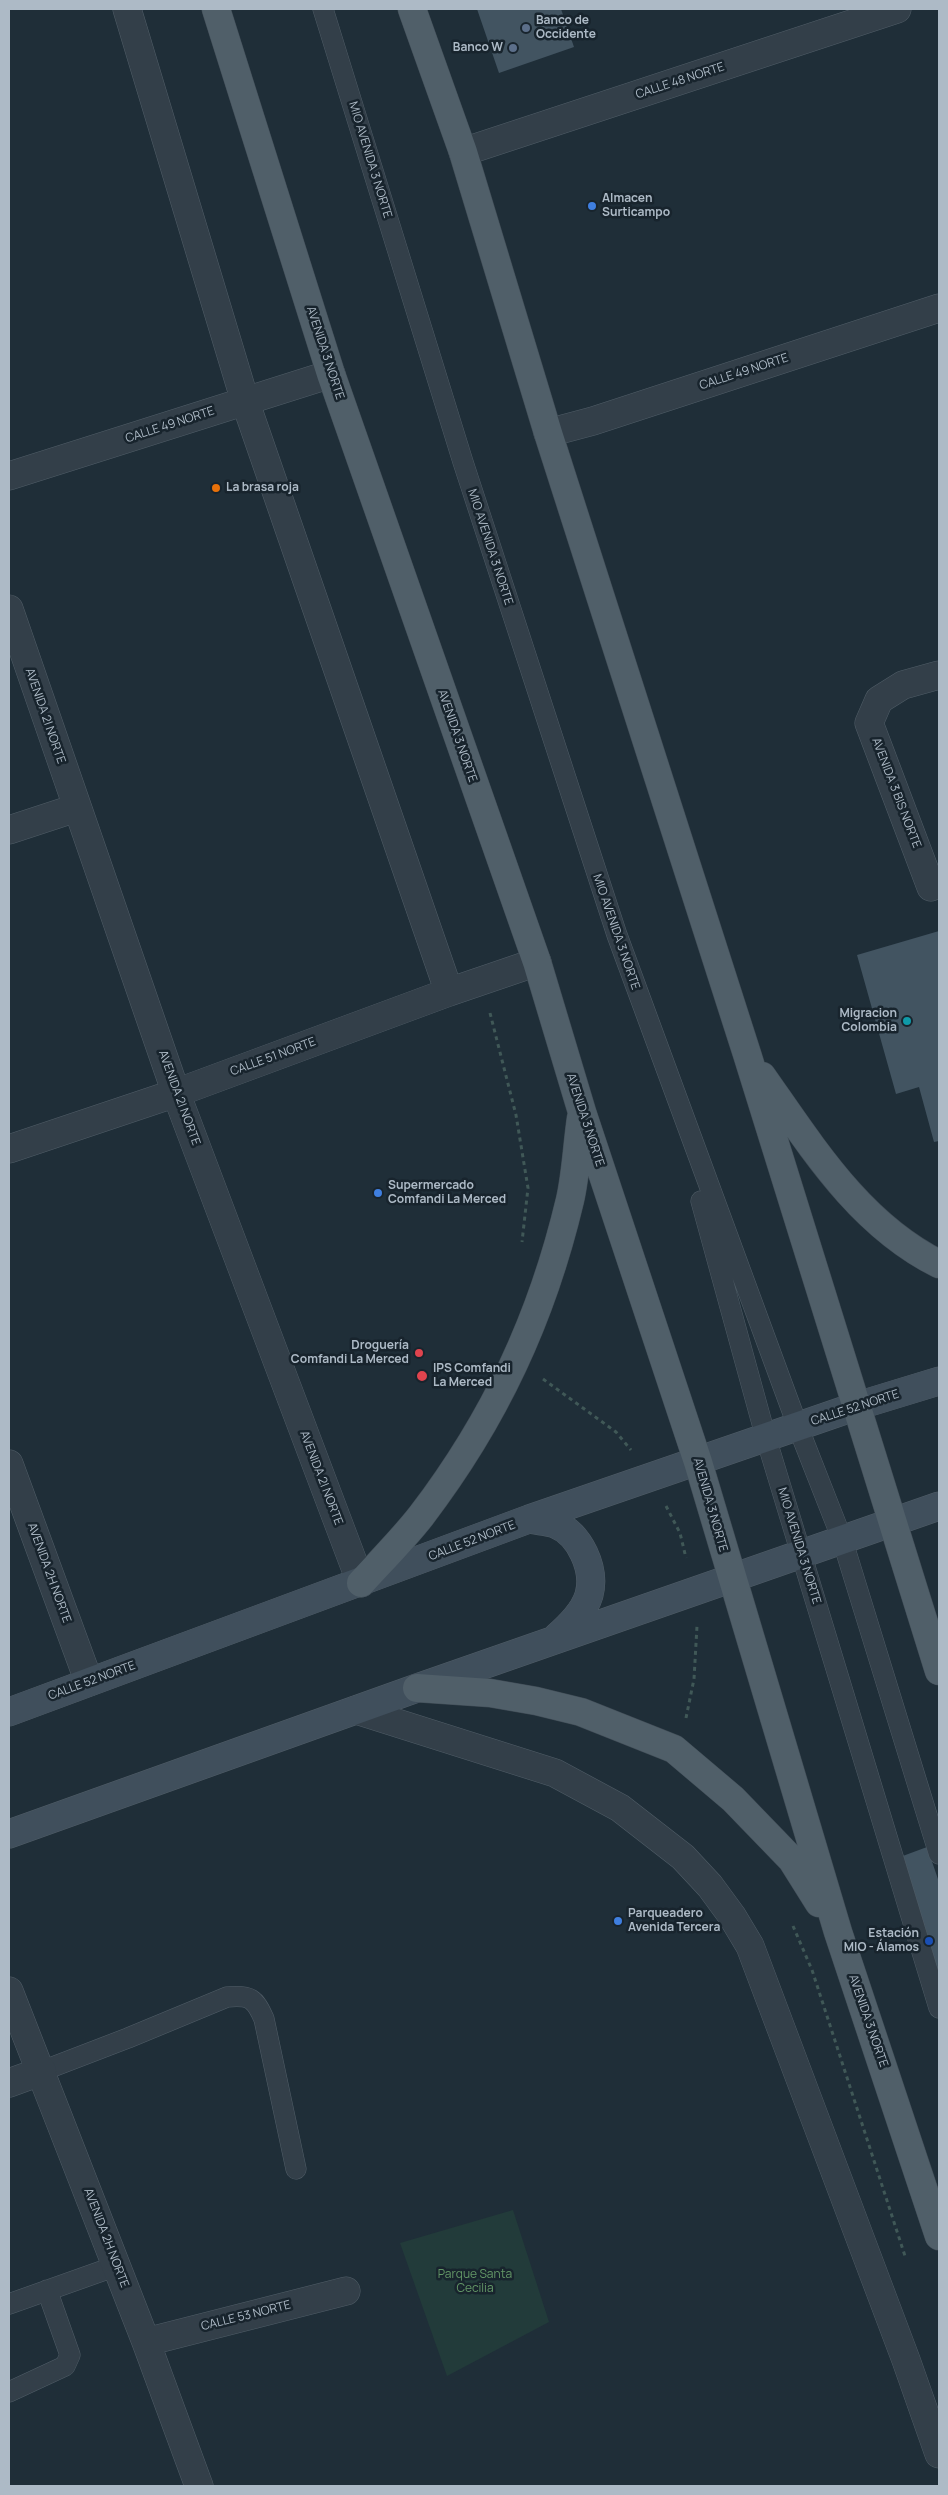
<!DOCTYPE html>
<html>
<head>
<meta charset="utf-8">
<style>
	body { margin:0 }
	#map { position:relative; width:948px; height:2495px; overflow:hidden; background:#1f2e38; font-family:Manrope,sans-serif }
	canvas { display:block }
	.frame { position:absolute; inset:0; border:10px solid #adbac6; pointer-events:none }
</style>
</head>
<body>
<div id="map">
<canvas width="948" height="2495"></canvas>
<div class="frame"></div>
</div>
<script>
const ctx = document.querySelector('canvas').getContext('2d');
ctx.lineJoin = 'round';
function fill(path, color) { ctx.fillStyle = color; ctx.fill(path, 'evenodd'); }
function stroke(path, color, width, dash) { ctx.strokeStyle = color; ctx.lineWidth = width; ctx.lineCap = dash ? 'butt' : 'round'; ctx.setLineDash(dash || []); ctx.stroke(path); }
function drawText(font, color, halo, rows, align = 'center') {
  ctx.font = font + ' Manrope,sans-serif'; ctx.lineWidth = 5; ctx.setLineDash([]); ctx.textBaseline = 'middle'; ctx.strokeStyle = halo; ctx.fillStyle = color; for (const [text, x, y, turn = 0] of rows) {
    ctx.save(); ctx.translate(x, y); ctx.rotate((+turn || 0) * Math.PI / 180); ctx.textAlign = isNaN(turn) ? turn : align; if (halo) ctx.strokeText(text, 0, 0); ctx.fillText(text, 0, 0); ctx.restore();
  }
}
const green = new Path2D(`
	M513,2210L549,2322L447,2376L400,2243Z`);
const building = new Path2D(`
	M477,9H561L574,47L499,73Z
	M939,931V1141L934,1142L919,1087L896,1094L857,955Z
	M927,1847L939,1882V2000L892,1860Z`);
const path = new Path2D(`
	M490,1013L516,1115L528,1188L522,1242
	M543,1379L616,1432L631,1450
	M666,1506L680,1533L686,1558
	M686,1718L694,1679L697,1626
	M793,1926L812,1970L905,2256`);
const service = new Path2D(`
	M323,9L463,462L617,935L798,1427L842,1539L939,1854
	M701,1201L766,1438L939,2008
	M42,2071L128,2038L227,1997C250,1995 255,1998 264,2019L296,2169
	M9,2304L116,2266
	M9,2392L65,2366L70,2355L47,2290`);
const minor = new Path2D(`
	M127,9L245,401L449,992
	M463,152L897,9
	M548,433L593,421L939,308
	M9,476L331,374
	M9,609L176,1093L361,1583
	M9,830L76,808
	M931,887L869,723L879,700L903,685L939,675
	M9,1149L176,1093L449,992L537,962
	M9,1464L89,1682
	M356,1710L555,1773L620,1808L683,1857L710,1886L732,1916L750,1946L906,2360L939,2454
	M9,1991L146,2342L199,2486
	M9,2083L42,2071
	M146,2342L346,2291`);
const secondary = new Path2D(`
	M529,1519C537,1521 547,1521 555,1524C580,1534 596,1569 589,1595C584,1612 569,1626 557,1637
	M9,1712L529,1519L857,1406L939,1381
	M9,1834L417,1688L939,1506`);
const primary = new Path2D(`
	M216,9L331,374L537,962L582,1112L698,1462L838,1932L939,2236
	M412,9L463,152L548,433L747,1054L939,1671
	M762,1076C812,1147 859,1224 939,1264
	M361,1583C381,1561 403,1539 421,1516C495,1419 542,1318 570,1200C576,1174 577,1145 581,1118
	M417,1688L490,1693L536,1701L581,1712L674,1749L733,1799L792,1860L819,1903`);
const markers = [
	[526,28,5,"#5c6f8a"],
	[513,48,5,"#5c6f8a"],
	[592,206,5,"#3f7fe0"],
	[216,488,5,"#e8710a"],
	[907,1021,5,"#0f9aa8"],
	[378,1193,5,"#3f7fe0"],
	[419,1353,5,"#e0444e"],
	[422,1376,6,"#e0444e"],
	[618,1921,5,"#3f7fe0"],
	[929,1941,5,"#1a4fb4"]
];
const poiNames = [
	["Banco de",536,21],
	["Occidente",536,35],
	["Banco W",503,48,"right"],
	["Almacen",602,199],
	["Surticampo",602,213],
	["La brasa roja",226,488],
	["Migracion",897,1014,"right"],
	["Colombia",897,1028,"right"],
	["Supermercado",388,1186],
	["Comfandi La Merced",388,1200],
	["Droguería",409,1346,"right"],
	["Comfandi La Merced",409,1360,"right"],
	["IPS Comfandi",433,1369],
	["La Merced",433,1383],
	["Parqueadero",628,1914],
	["Avenida Tercera",628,1928],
	["Estación",919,1934,"right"],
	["MIO - Álamos",919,1948,"right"]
];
const streetNames = [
	["CALLE 48 NORTE",680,81,-18],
	["MIO AVENIDA 3 NORTE",370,160,73],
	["AVENIDA 3 NORTE",325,353,72],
	["CALLE 49 NORTE",744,372,-18],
	["CALLE 49 NORTE",170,425,-18],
	["MIO AVENIDA 3 NORTE",490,547,72],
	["AVENIDA 2I NORTE",45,716,71],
	["AVENIDA 3 NORTE",457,736,71],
	["AVENIDA 3 BIS NORTE",896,793,69],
	["MIO AVENIDA 3 NORTE",616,932,71],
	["CALLE 51 NORTE",273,1057,-20],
	["AVENIDA 2I NORTE",179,1098,70],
	["AVENIDA 3 NORTE",585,1120,72],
	["CALLE 52 NORTE",855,1408,-18],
	["AVENIDA 2I NORTE",321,1478,69],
	["AVENIDA 3 NORTE",710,1505,74],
	["CALLE 52 NORTE",472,1541,-21],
	["MIO AVENIDA 3 NORTE",799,1546,73],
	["AVENIDA 2H NORTE",49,1573,70],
	["CALLE 52 NORTE",92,1681,-20],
	["AVENIDA 3 NORTE",868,2021,71],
	["AVENIDA 2H NORTE",106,2238,69],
	["CALLE 53 NORTE",246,2316,-14]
];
const parkNames = [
	["Parque Santa",475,2275],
	["Cecilia",475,2289]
];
fill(green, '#223b3a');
fill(building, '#425461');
stroke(service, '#505d67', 21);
stroke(minor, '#505d67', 29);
stroke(secondary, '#505d67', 29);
stroke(primary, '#3f4b55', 29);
stroke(path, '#405857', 3, [4, 4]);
stroke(service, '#333f49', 20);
stroke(minor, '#333f49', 28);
stroke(secondary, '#404f5c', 28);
stroke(primary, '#505f69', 28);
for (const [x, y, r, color] of markers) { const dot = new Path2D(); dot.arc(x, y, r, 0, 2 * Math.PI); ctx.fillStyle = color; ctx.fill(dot); stroke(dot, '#18242d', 2); }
drawText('bold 12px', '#adbac6', '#18242d', poiNames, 'left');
drawText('12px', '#adbac6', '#18242d', streetNames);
drawText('12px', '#639767', '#18242d', parkNames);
</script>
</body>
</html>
